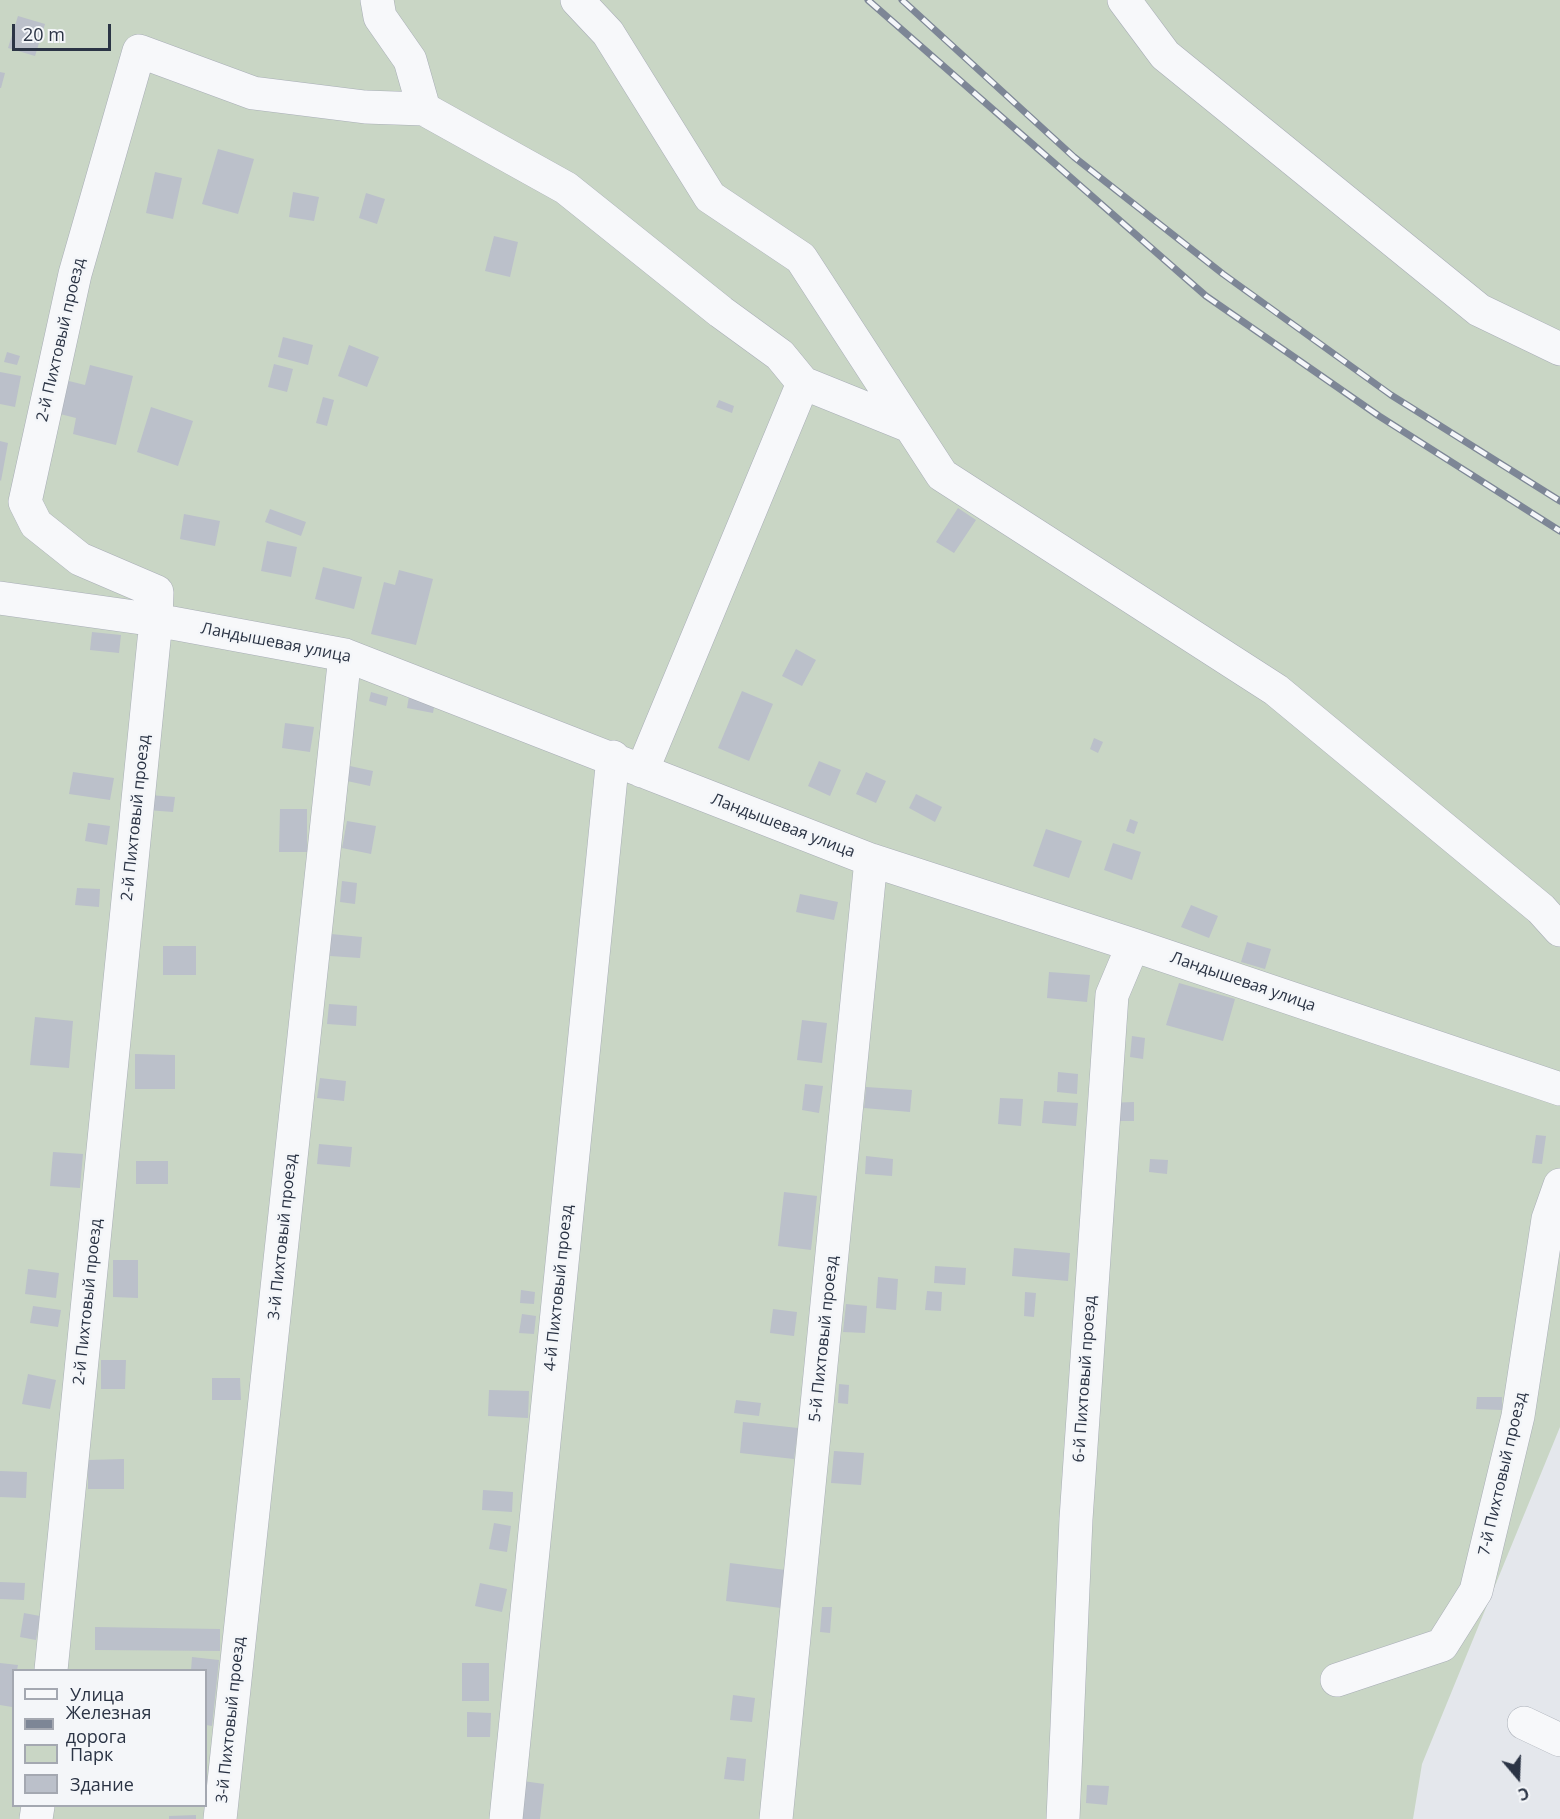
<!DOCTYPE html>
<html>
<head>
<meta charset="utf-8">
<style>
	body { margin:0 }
	#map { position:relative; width:1560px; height:1819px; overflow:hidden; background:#e4e7ec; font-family:"Open Sans",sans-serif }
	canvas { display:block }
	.legend { position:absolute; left:12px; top:1669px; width:195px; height:138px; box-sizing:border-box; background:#f4f6f9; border:2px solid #a4a8b1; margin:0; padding:8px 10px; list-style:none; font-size:18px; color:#2b3445 }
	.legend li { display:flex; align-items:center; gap:12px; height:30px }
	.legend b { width:30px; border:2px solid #a4a8b1 }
	.north { position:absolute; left:1488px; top:1747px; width:60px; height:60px; -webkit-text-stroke:4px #f4f6f9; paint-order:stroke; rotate:161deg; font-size:16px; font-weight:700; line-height:24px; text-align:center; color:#2b3445 }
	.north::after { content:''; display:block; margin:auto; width:21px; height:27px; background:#2b3445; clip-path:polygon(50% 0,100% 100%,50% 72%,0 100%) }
	.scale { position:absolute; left:12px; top:24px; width:99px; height:27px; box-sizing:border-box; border:3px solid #2b3445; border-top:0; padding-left:8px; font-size:18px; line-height:21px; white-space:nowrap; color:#2b3445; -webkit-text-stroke:4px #f4f6f9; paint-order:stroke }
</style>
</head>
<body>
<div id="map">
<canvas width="1560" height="1819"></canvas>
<ul class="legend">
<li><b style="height:8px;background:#f7f8fa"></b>Улица</li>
<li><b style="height:8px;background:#7d8696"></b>Железная дорога</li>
<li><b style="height:16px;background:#c9d6c5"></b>Парк</li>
<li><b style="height:16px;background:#bbc0ca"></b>Здание</li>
</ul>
<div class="north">С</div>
<div class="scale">20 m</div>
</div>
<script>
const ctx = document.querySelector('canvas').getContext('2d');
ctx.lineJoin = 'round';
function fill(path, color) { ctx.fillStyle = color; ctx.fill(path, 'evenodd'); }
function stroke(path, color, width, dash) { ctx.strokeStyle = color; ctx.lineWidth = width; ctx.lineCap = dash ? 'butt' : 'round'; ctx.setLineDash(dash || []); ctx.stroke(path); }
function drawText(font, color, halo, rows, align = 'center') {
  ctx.font = font + ' "Open Sans",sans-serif'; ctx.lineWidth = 5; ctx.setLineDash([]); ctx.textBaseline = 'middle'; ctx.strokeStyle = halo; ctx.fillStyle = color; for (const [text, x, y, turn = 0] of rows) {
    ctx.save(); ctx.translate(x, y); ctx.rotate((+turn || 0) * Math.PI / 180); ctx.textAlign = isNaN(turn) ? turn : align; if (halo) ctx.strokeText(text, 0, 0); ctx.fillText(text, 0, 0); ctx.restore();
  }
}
const green = new Path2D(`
	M0,0H1560V1427L1422,1764L1413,1819H0ZM14,1670H206V1806H14Z`);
const building = new Path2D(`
	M18,16L45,24L35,56L8,48Z
	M0,72L5,73L1,88H0Z
	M218,149L254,159L238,214L202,204Z
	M155,172L182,178L173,219L146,213Z
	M293,192L319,197L314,221L289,217Z
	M366,193L385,199L377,224L359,218Z
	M494,236L518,242L510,277L485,271Z
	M283,337L313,345L308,365L278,357Z
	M349,345L379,357L367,387L338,376Z
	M7,352L20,356L17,365L4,362Z
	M274,364L293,369L287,392L268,387Z
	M90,365L133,376L116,445L73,434L76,418L56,413L65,380L85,385Z
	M0,372L21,376L15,407L0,404Z
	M323,397L334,400L327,426L316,423Z
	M719,400L734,406L732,413L716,407Z
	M151,407L193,421L178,466L137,452Z
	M0,441L8,443L1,481L0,480Z
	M958,508L976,520L954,553L936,542Z
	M270,509L306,522L301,536L265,522Z
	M184,514L220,521L215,546L180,539Z
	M267,541L297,547L291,577L261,571Z
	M323,567L362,577L354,609L315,599Z
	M399,570L433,579L416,645L371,634L384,582L395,585Z
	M92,632L121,635L119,653L90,650Z
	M796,649L816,660L802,686L782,676Z
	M410,690L436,696L433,713L407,708Z
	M742,691L773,704L749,761L718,748Z
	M371,692L388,697L386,706L369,701Z
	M285,723L314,727L310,752L282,748Z
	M1094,738L1103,742L1098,753L1090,749Z
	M819,761L841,770L830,796L808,786Z
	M350,766L373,771L370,786L347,781Z
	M73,772L114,778L110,800L69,794Z
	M866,772L886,781L876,803L856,794Z
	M916,794L942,807L935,822L909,808Z
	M149,795L175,797L173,812L147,810Z
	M280,809H307V852H279Z
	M1130,819L1138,822L1134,834L1126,831Z
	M347,821L376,826L371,854L342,848Z
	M88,823L110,826L107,845L85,841Z
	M1046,829L1082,841L1069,878L1033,866Z
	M1113,843L1141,852L1132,880L1104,870Z
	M342,881L357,883L355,904L340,902Z
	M77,888L100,889L99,907L75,905Z
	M800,894L838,902L834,920L796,912Z
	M1191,905L1218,916L1209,938L1181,927Z
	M331,934L362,937L360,958L330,956Z
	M1247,942L1271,949L1265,969L1241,962Z
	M163,946H196V975H163Z
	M1049,972L1090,975L1087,1002L1047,998Z
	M1179,983L1235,999L1223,1041L1166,1025Z
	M329,1004L357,1006L356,1026L327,1024Z
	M35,1017L73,1021L69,1068L30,1065Z
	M802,1020L827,1023L822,1063L797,1060Z
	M1132,1036L1145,1038L1143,1059L1130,1057Z
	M135,1054L175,1055V1089H135Z
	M1058,1072L1078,1074L1077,1094L1057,1092Z
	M320,1078L346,1081L344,1101L317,1098Z
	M805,1084L823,1086L819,1113L802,1110Z
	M866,1087L912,1090L910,1112L864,1108Z
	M1000,1098L1023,1099L1021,1126L998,1124Z
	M1044,1101L1078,1103L1076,1126L1042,1123Z
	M1134,1102V1121H1106V1103Z
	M1536,1135L1546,1136L1542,1164L1532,1163Z
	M319,1144L352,1147L350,1167L317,1164Z
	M53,1152L83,1154L80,1188L50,1186Z
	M866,1156L893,1159L892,1176L865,1174Z
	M1150,1159L1168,1160L1167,1174L1149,1172Z
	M136,1161H168V1184H136Z
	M784,1192L817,1196L811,1250L778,1246Z
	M1014,1248L1070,1253L1068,1281L1012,1276Z
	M113,1260H138V1298L113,1297Z
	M935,1266L966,1268L965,1285L934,1283Z
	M28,1269L59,1273L56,1298L25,1294Z
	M878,1277L898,1279L896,1310L876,1308Z
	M521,1290L535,1292L534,1304L520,1303Z
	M927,1291L942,1292L941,1311L925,1310Z
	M1025,1292L1036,1293L1034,1317L1024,1316Z
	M846,1304L867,1306L865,1333L843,1332Z
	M33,1306L61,1310L58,1327L30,1323Z
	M773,1309L797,1312L794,1336L770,1333Z
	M522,1314L536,1316L534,1334L519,1333Z
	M101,1360H126L125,1389H101Z
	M28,1374L56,1380L50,1409L22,1404Z
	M212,1378H240L241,1400H212Z
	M839,1384L849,1385L848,1404L838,1403Z
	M489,1390L529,1391L528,1418L488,1416Z
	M1477,1397H1502V1410L1476,1409Z
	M736,1400L761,1403L759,1416L734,1413Z
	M743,1422L798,1428L794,1459L740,1453Z
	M834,1451L864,1453L861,1485L831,1483Z
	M124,1459V1489H88V1460Z
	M0,1471L27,1472L26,1498L0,1497Z
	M483,1490L513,1492L512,1512L482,1510Z
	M494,1523L511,1526L507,1552L489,1549Z
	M730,1563L786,1570L781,1608L726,1601Z
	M0,1582L25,1583L24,1600L0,1599Z
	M480,1583L507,1589L502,1612L475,1606Z
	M822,1607H832L830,1633L820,1632Z
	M24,1613L40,1616L36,1640L20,1637Z
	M95,1627L220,1629V1651L95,1650Z
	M192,1657L219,1660L212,1726L206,1725V1670H191Z
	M0,1663L18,1665L17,1670H14L12,1707L0,1705Z
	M462,1663H489V1701H462Z
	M733,1695L755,1698L752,1722L730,1720Z
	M467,1712L491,1713L490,1737H467Z
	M727,1757L746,1759L744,1781L724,1779Z
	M516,1780L544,1784L540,1819H512Z
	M1087,1785L1109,1786L1107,1805L1086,1803Z
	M196,1815V1819H169V1816Z`);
const minor = new Path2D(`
	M377,0L380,17L410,60L424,109
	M577,0L608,33L710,197L801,258L942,475L1276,690L1541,909L1560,930
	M1124,0L1165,55L1479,310L1560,349
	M0,598L156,620L345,655L871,860L1133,945L1560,1089
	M642,771L803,383L907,425
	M51,1670L156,620L157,592L80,559L36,524L25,502L75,274L139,51L253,93L365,107L424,109L566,188L721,312L780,355L803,383
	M1337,1680L1442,1645L1476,1591L1518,1416L1548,1219L1560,1185
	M1524,1723L1560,1740
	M36,1819L38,1806
	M220,1819L345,655
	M506,1819L613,757
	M776,1819L871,860
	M1063,1819L1076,1519L1112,995L1133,945`);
const rail = new Path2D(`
	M868,0L1206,296L1379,416L1560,531
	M902,0L1074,157L1223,274L1391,395L1560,501`);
const streetNames = [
	["2-й Пихтовый проезд",61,340,-77],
	["Ландышевая улица",276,643,11],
	["2-й Пихтовый проезд",136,818,-84],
	["Ландышевая улица",783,826,21],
	["Ландышевая улица",1243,982,19],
	["3-й Пихтовый проезд",283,1237,-84],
	["4-й Пихтовый проезд",559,1288,-84],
	["2-й Пихтовый проезд",88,1302,-84],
	["5-й Пихтовый проезд",824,1339,-84],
	["6-й Пихтовый проезд",1085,1379,-86],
	["7-й Пихтовый проезд",1503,1474,-77],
	["3-й Пихтовый проезд",231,1720,-84]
];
fill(green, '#c9d6c5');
fill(building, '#bbc0ca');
stroke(minor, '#a9aeb7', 34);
stroke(minor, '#f7f8fa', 33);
stroke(rail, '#7d8696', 7);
stroke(rail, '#f4f6f9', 4.5, [14]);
drawText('16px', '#2b3445', '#f4f6f9', streetNames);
</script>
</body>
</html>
